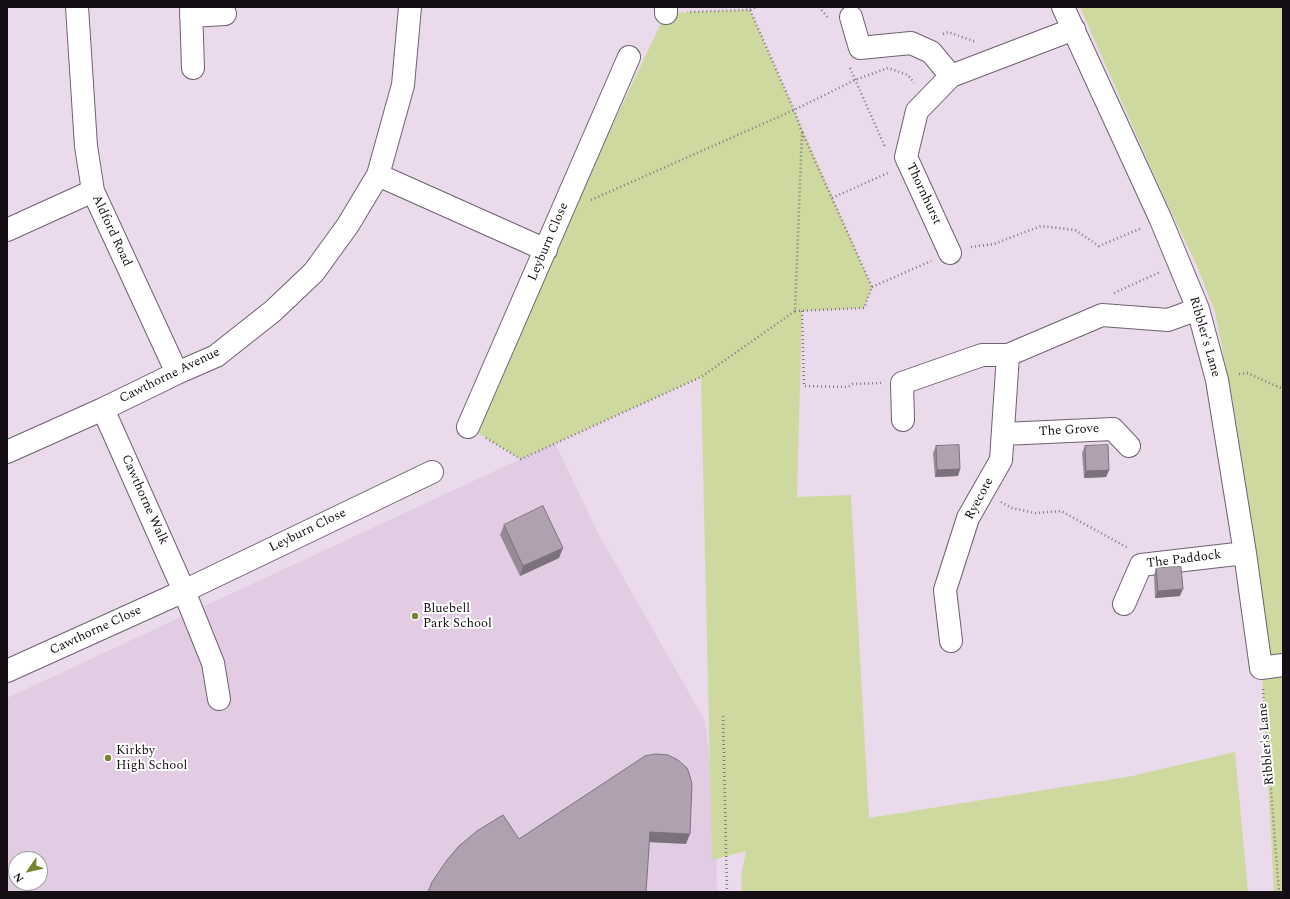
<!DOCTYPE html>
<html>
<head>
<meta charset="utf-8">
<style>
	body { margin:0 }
	#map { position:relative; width:1290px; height:899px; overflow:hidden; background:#eadaeb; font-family:Spectral,serif }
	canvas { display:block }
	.frame { position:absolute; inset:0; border:8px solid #150f15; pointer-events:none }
	.north { position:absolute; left:8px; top:851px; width:40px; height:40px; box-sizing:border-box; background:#fff; border:1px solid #a19fa1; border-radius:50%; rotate:236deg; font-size:11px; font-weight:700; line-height:16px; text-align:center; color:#150f15 }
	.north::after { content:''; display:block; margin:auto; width:14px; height:18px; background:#778330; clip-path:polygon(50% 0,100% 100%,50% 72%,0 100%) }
</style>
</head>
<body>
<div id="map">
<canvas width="1290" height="899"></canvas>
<div class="frame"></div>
<div class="north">N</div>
</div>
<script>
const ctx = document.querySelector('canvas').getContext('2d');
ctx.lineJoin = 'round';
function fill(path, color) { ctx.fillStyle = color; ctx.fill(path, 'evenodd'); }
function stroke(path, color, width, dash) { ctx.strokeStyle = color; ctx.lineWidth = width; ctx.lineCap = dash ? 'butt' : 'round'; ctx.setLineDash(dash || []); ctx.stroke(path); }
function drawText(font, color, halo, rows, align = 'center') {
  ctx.font = font + ' Spectral,serif'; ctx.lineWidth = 4; ctx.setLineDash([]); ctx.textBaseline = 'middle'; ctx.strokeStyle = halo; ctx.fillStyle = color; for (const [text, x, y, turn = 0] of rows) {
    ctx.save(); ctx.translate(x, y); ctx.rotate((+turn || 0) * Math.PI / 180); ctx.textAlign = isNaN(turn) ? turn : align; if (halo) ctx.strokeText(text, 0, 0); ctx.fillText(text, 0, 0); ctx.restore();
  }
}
const built = new Path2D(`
	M555,443L598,533L705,721L713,785L716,844L717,892H7V698ZM16,859H40V883H16Z`);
const green = new Path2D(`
	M1080,7H1283V892H1274L1258,598L1252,525L1234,408L1215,312L1197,266L1160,188Z
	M750,10L872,287L864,308L802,311L797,497L851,495L869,818L1132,776L1235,752L1248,892H742L741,877L746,851L712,860L701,377L521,459L468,427L666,13Z`);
const path = new Path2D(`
	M748,7L750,10L756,7
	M819,7L829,19
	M943,34L948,32L976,42
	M850,68L885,147
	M832,198L890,172
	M591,200L794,110L855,80L888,68L908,75L914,83
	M971,247L994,244L1041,226L1075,230L1099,246L1142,228
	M872,287L931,261
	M1114,293L1160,272
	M795,311L864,308L872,287L802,132
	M802,311L804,386L848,387L853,384L881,383
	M1239,374L1247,373L1281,388L1283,385
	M486,438L521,459L701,377L795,311L802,132L794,110L750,10L687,12
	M1001,502L1012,508L1035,513L1061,511L1128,548
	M1263,689L1279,892
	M723,716L727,892`);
const minor = new Path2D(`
	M77,7L86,146L93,191L177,373
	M191,7L193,68
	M666,7V13
	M1063,7L1161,220L1198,309L1217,380L1245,553L1261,668L1283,665
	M191,16L225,14
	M851,17L860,48L911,43L931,52L951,76
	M378,175L546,250
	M7,230L93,191
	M950,253L906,157L917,111L951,76L1074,29
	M103,409L184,591L213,663L219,699
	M903,420L902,383L982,355H1008L1102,315L1168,320L1198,309
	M468,427L629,57
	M1003,434L1113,429L1129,446
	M7,452L103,409L177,373L216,356L273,311L314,272L348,225L378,175L403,85L410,7
	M1124,604L1141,565L1245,553
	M951,641L945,590L968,518L1001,460L1008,355
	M7,671L184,591L432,472`);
const wall = new Path2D(`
	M936,446L960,469L958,476L935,477L933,453Z
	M1085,446L1109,470L1106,477L1084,478L1082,453Z
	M504,525L559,558L520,576L500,535Z
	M1156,568L1180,596L1155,598L1154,575Z`);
const shadedWall = new Path2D(`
	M960,469L958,476L935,477L937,470Z
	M1109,470L1106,477L1084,478L1086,471Z
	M563,548L559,558L520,576L523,566Z
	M1183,589L1180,596L1155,598L1158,591Z
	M650,832L690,834L686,844L646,842Z`);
const building = new Path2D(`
	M959,445L960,469L937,470L936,446Z
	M1108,445L1109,470L1086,471L1085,446Z
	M543,506L563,548L523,566L504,525Z
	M1181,567L1183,589L1158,591L1156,568Z
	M656,754L668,755L678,760L687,768L689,773L692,784L690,834L650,832L646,892H428L432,882L447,860L459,846L477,831L503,815L519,839L645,756Z`);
const markers = [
	[415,616,4,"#778330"],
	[108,758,4,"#778330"]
];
const streetNames = [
	["Thornhurst",923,194,65],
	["Aldford Road",111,231,65],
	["Leyburn Close",549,242,-67],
	["Ribbler's Lane",1204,337,74],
	["Cawthorne Avenue",170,376,-26],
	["The Grove",1069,431,-3],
	["Ryecote",980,499,-62],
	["Cawthorne Walk",144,500,66],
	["Leyburn Close",308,531,-26],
	["The Paddock",1184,560,-7],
	["Cawthorne Close",96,631,-25],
	["Ribbler's Lane",1267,744,-95]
];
const poiNames = [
	["Bluebell",423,609],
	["Park School",423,624],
	["Kirkby",116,751],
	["High School",116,766]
];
fill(built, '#e1cce3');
fill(green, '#ced9a0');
stroke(minor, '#6e6170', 24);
stroke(path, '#817682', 2.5, [1, 3]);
stroke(minor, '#fff', 22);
fill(wall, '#978a98');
fill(shadedWall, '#7b717c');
fill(building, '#b0a1b1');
stroke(building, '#7b717c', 1);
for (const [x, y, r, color] of markers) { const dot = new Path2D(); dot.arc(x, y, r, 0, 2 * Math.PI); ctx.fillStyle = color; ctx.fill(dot); stroke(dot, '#fff', 1.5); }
drawText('13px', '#150f15', '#fff', streetNames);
drawText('13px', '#150f15', '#fff', poiNames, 'left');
</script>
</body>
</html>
